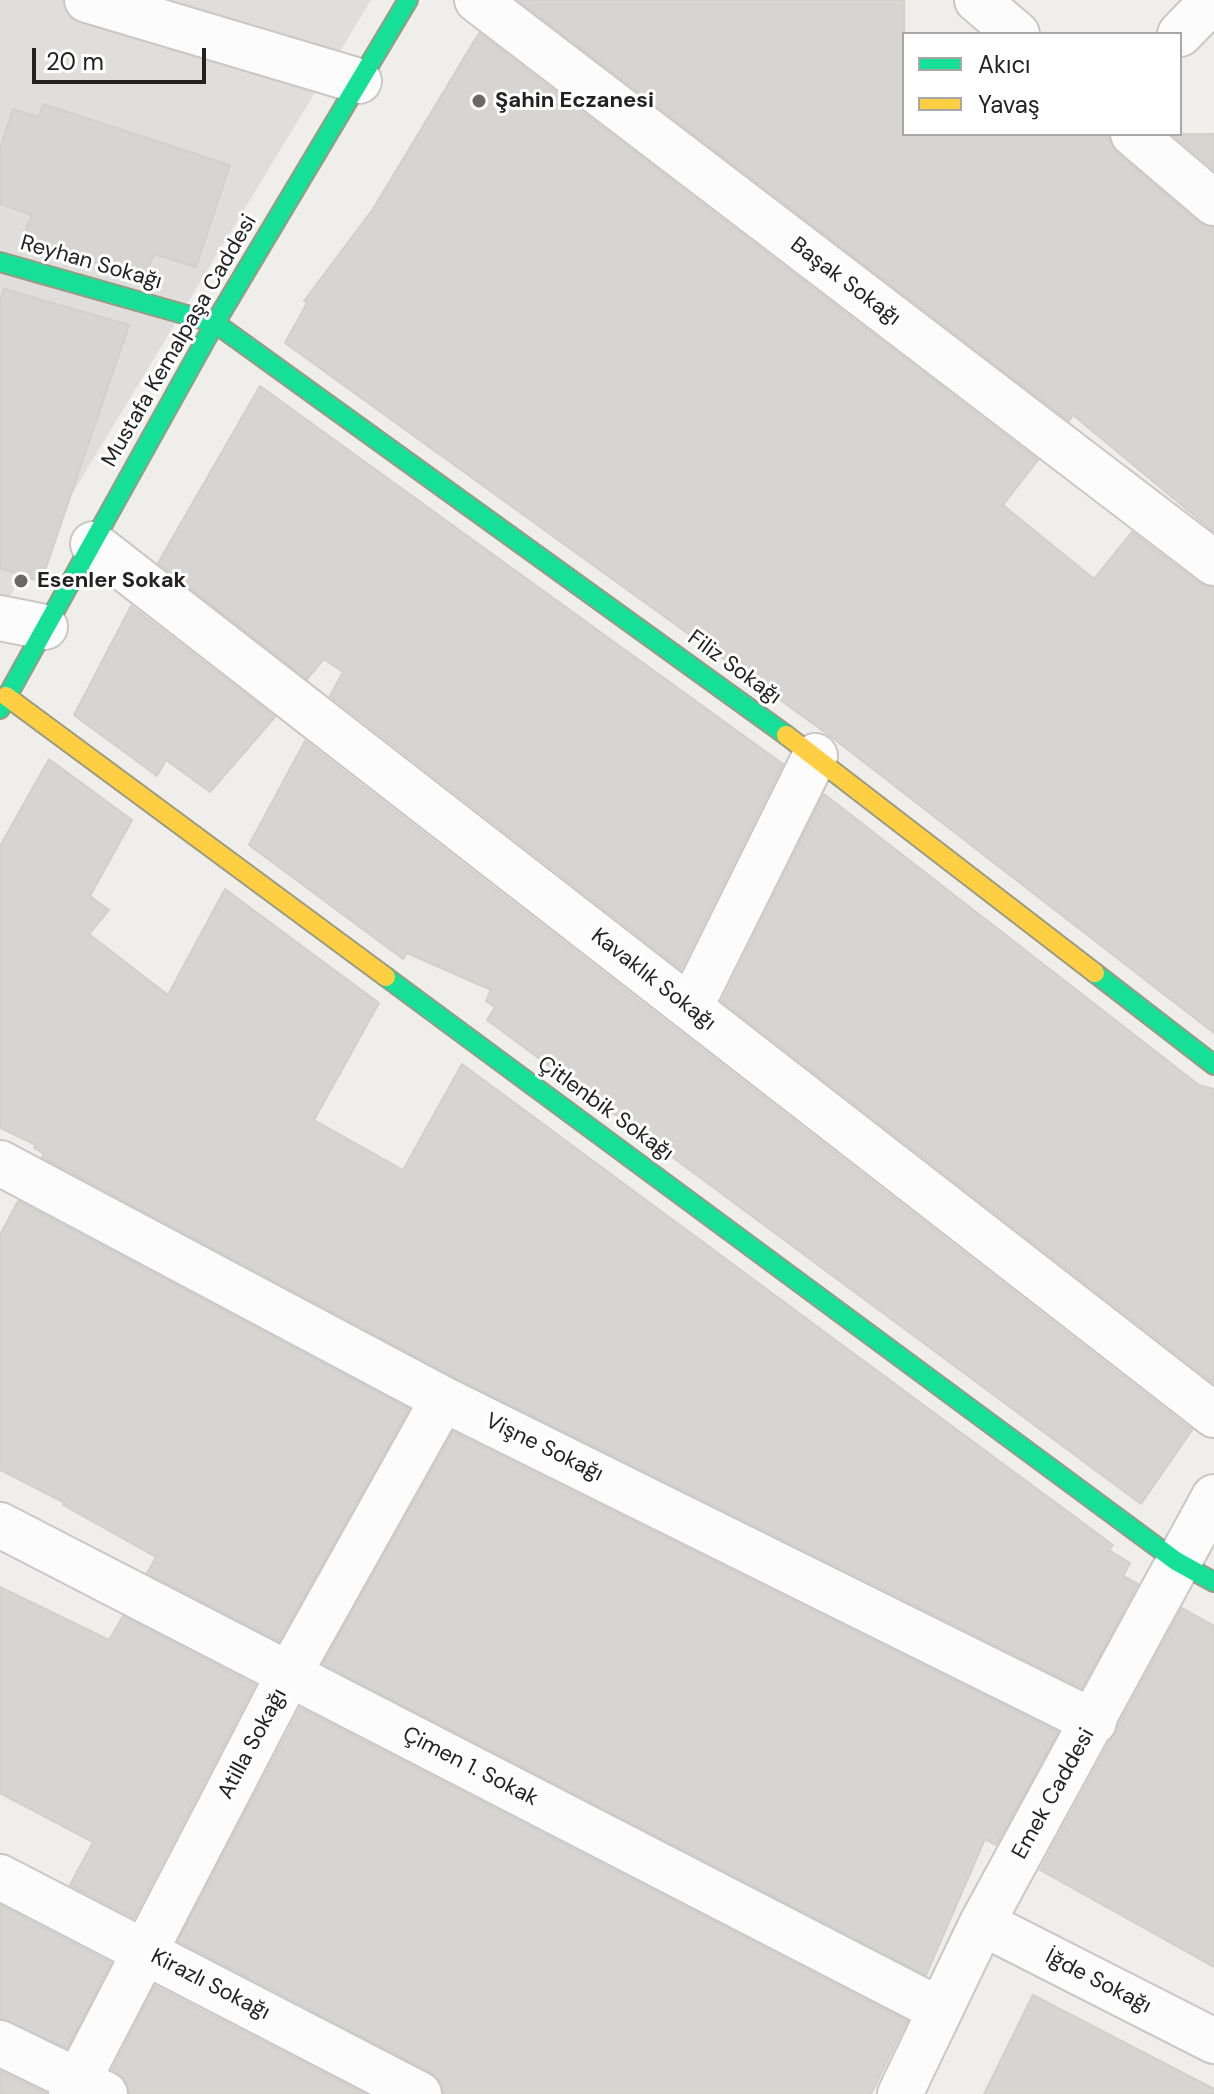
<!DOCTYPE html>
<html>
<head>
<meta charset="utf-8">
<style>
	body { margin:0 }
	#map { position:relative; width:1214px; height:2094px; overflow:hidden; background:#f0eeeb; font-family:"DM Sans",sans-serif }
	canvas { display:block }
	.legend { position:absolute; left:902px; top:32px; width:280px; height:104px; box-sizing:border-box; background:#fff; border:2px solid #a7a7a7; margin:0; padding:10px 14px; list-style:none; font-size:24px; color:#222 }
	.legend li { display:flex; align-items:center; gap:16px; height:40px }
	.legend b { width:40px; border:2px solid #a7a7a7 }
	.scale { position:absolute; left:32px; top:48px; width:174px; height:36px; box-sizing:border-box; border:4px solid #222; border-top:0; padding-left:10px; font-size:24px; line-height:28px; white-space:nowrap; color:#222; -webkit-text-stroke:6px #fff; paint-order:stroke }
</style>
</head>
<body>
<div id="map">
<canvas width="1214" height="2094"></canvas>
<ul class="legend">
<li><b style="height:10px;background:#16e098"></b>Akıcı</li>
<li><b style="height:10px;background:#ffcf43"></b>Yavaş</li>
</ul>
<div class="scale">20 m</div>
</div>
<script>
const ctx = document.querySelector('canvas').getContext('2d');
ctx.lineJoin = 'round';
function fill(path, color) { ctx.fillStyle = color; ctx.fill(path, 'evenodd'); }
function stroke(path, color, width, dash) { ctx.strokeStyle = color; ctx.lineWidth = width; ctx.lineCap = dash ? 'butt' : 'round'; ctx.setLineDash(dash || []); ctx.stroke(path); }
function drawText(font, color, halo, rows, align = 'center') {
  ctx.font = font + ' "DM Sans",sans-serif'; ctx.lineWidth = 6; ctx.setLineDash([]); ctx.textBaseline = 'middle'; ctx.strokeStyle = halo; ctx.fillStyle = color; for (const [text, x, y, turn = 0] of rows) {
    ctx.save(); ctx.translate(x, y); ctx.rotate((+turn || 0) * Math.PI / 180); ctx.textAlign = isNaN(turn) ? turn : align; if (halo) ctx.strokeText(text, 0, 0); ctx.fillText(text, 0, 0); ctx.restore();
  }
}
const residential = new Path2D(`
	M0,0H371L0,613Z`);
const building = new Path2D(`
	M518,0H904V134H1109L1117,153L1198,222L1214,227V532L1073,415L1069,421Z
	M479,33L1038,460L1003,505L1094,579L1132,532L1199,583L1214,587V1033L830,736L285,343L307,303L304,301L373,209Z
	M43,104L230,165L196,267L154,254L145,277L21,242L32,215L0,204V149L13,109L39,117Z
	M1172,134H1214V170Z
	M4,289L129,325L41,582L0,568V300Z
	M260,386L783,764L681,969L330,696L343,672L324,659L307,679L158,563Z
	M131,606L275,717L210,792L166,760L157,776L74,715Z
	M305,741L1192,1430L1141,1504L487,1020L495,1007L486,1001L491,990L407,953L403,959L249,845Z
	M49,759L132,820L90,896L109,910L89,934L168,995L225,889L379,1003L314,1120L403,1170L462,1064L1113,1545L1109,1550L1130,1563L1123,1576L1138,1584L1082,1688L454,1377L42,1157L44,1154L34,1148L36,1145L0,1128V846Z
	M824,794L1199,1085L1214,1089V1383L722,1001Z
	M18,1201L409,1409L279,1641L147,1573L156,1557L63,1505L65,1503L0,1470V1235Z
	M453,1432L1058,1732L996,1845L985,1839L926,1975L323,1664Z
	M0,1587L109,1640L123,1616L255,1685L134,1918L70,1885L93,1842L0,1793Z
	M1182,1608L1214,1626V1967L1040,1870Z
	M300,1708L907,2021L871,2094H444L440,2081L430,2072L178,1941Z
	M0,1905L111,1963L67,2048L0,2018Z
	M155,1986L365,2094H130L125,2079L112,2070Z
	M1033,1995L1214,2089V2094H984Z
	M0,2071L46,2093V2094H0Z`);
const street = new Path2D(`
	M87,0L359,81
	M477,0L1214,563
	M977,0L1017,34
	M1180,34L1213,0
	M1133,134L1214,203
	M93,544L1214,1415
	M0,618L45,627
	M690,1008L815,756
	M0,1163L443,1399L1094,1722
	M0,1525L940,2010
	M0,1877L419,2094
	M982,1923L1214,2041
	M0,2043L105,2094
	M71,2094L289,1674L443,1399
	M900,2094L982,1923L1214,1497`);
const fast = new Path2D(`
	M0,262L215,323L786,735
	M0,709L215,323L408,0
	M1095,973L1214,1065
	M386,977L1176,1561L1214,1582`);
const slow = new Path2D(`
	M6,696L386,977
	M786,735L1095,973`);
const markers = [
	[479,101,8,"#6a6968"],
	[21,581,8,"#6a6968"]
];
const poiNames = [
	["Şahin Eczanesi",495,101],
	["Esenler Sokak",37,581]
];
const streetNames = [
	["Reyhan Sokağı",91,263,16],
	["Başak Sokağı",845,282,37],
	["Mustafa Kemalpaşa Caddesi",180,341,-60],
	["Filiz Sokağı",734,668,36],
	["Kavaklık Sokağı",653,980,38],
	["Çitlenbik Sokağı",605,1109,36],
	["Vişne Sokağı",544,1448,26],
	["Atilla Sokağı",253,1744,-62],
	["Çimen 1. Sokak",470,1767,27],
	["Emek Caddesi",1054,1794,-61],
	["İğde Sokağı",1098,1982,27],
	["Kirazlı Sokağı",210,1985,27]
];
fill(residential, '#dfdedc');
fill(building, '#d7d4d2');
stroke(building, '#d3d0cc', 2);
stroke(street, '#c9c8c7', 48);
stroke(fast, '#999a82', 22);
stroke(slow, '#999a82', 22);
stroke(street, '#fdfcfc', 44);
stroke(fast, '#16e098', 18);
stroke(slow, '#ffcf43', 18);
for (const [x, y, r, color] of markers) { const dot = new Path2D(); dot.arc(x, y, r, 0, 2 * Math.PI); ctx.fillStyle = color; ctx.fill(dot); stroke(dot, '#fff', 3); }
drawText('bold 22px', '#222', '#fff', poiNames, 'left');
drawText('22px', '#222', '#fff', streetNames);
</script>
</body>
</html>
